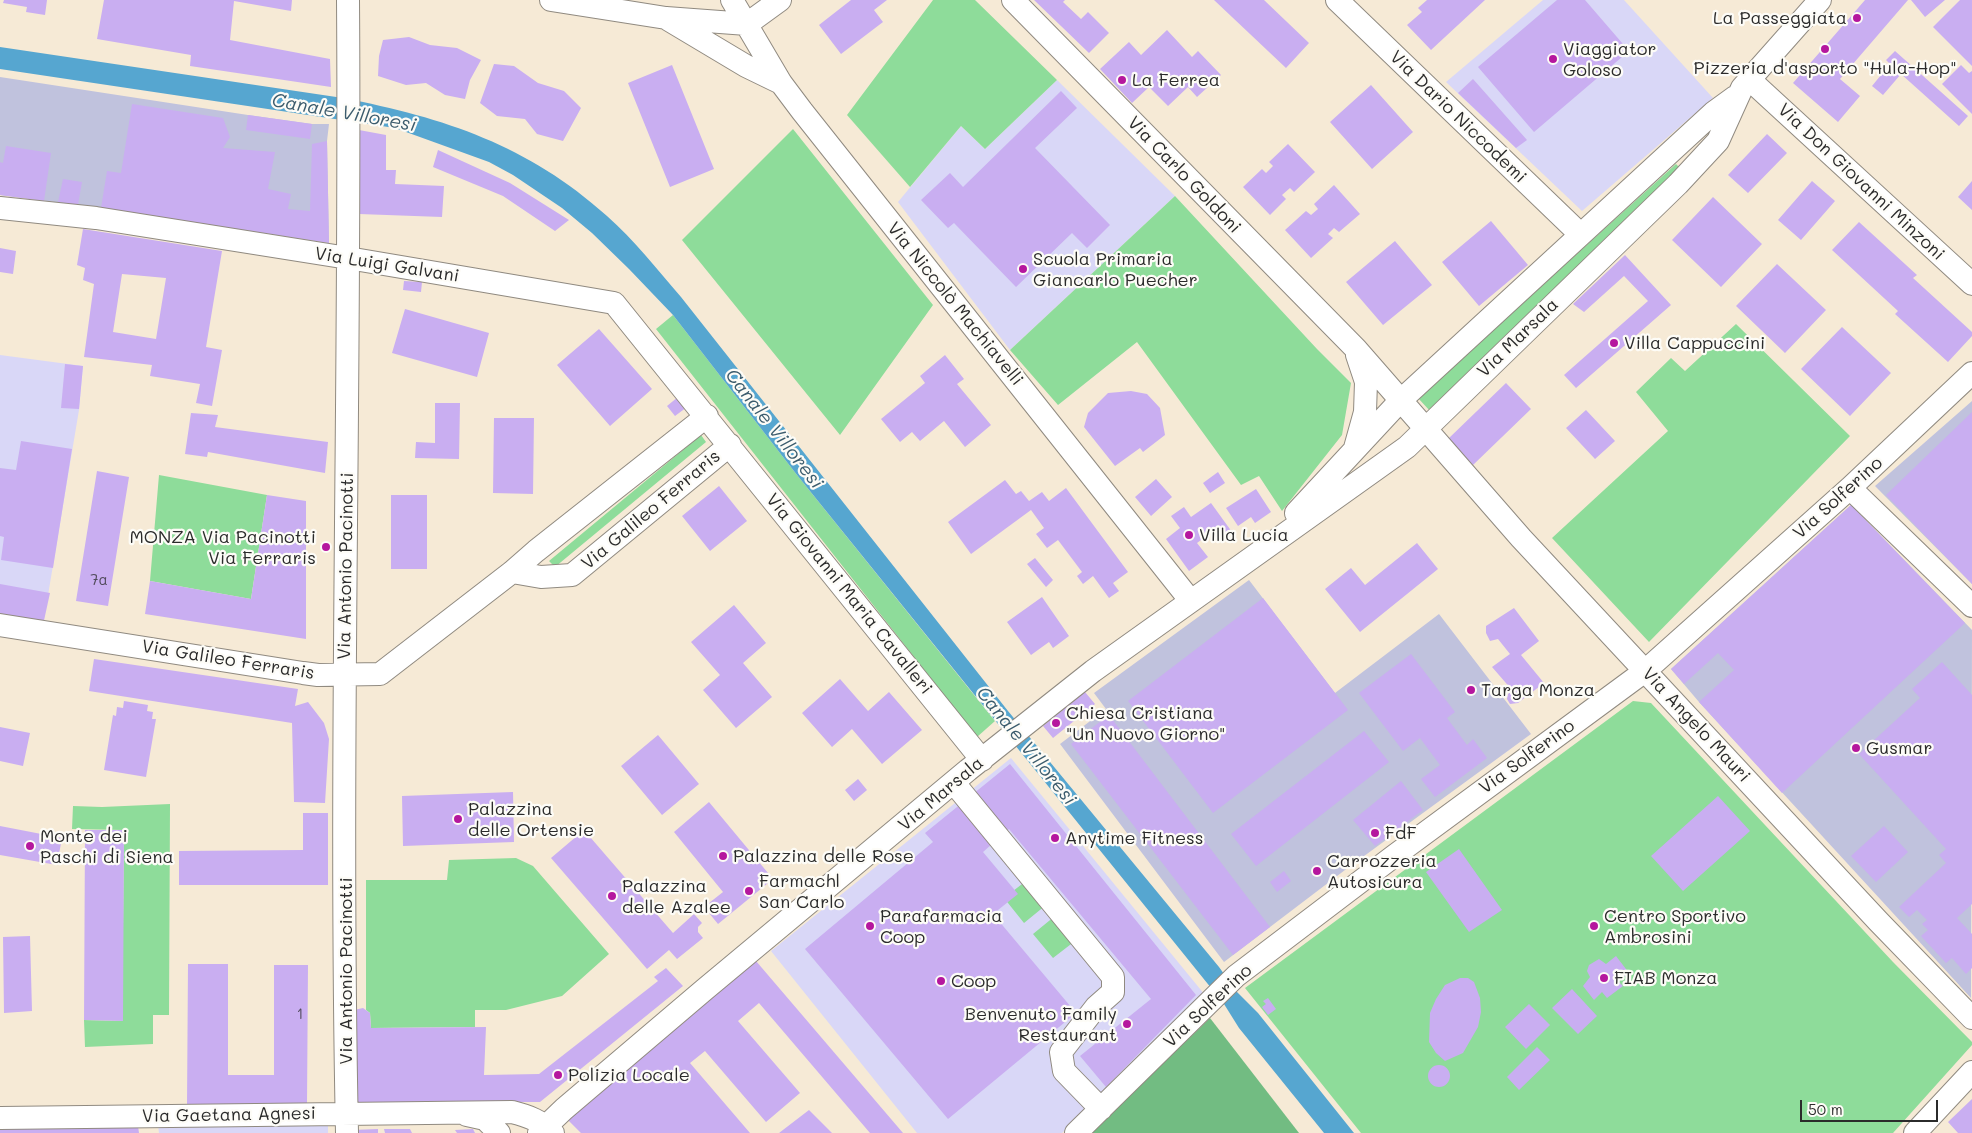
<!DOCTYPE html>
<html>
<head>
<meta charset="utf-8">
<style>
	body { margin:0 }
	#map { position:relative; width:1972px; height:1133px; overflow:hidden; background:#f6ead6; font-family:Mali,sans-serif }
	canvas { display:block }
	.scale { position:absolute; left:1800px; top:1100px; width:138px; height:22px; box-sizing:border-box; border:2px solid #2b2b2b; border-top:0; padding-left:6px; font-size:15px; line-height:18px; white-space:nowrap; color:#2b2b2b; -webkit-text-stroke:4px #fdfcf7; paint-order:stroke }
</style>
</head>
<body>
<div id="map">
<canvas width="1972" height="1133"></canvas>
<div class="scale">50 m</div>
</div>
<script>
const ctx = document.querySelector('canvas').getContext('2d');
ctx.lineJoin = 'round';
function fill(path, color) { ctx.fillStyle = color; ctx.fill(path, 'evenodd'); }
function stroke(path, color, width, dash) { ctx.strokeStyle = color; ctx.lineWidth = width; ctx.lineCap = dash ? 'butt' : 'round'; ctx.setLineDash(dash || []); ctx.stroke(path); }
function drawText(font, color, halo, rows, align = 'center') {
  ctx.font = font + ' Mali,sans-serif'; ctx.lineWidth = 4.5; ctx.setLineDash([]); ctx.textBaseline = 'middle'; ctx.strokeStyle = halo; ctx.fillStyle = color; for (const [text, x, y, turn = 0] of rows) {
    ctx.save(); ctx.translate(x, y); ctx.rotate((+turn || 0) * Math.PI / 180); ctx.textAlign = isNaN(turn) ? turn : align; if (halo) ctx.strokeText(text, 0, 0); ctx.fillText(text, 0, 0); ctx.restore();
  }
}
const built = new Path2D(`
	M1543,0H1624L1713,98L1582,211L1446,82Z
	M1057,80L1175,196L1010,350L898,202L961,126L985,149Z
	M0,355L83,366L79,410L43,625L0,617Z
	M1011,758L1205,995L1062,1133H917L771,951Z
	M158,1125L328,1126V1133H159Z`);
const industrial = new Path2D(`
	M0,77L248,115L312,124H329L327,141L329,243L101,208L0,195Z
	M1972,401V584L1875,486Z
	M1851,505L1972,630L1971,998L1699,702L1671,669Z
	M1249,580L1335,693L1439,614L1531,734L1345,870L1224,962L1060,744L1106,709L1094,693Z`);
const green = new Path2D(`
	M933,0H975L1057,80L985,149L961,126L910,187L847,115Z
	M793,129L933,305L840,435L682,240Z
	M1676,164L1681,169L1430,411L1418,398Z
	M1175,196L1317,349L1351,383L1342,435L1282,511L1259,476L1241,485L1137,342L1058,405L1010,350Z
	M673,315L797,475L995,721L977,737L656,329Z
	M1736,324L1850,436L1649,642L1552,538L1668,431L1636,392L1671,358L1685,371Z
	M701,435L706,442L555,567L549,561Z
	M159,475L267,495L251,599L150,581Z
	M1633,701L1651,703L1893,962L1972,1042V1045L1893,1133H1361L1245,988Z
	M170,804L169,1015H153V1044L85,1047L84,1020L122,1021L124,830L72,829L73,806L102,807Z
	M516,858L533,866L609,954L562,996L506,1010H475V1027L371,1028L370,1013L366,1010V880H447L449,860Z
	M1026,881L1046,905L1024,923L1004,898Z
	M1055,916L1075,941L1053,958L1033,934Z`);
const forest = new Path2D(`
	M1210,1018L1299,1133H1091Z`);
const water = new Path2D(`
	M0,47L343,98C445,118 528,145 607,216C634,240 657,269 681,297L1008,711L1219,967L1237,992L1258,1013L1354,1133H1324L1239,1028L1224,1004L797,475L673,315L629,269L592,233L562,208L513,175L489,162L395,128L0,69Z`);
const building = new Path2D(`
	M4,0H47L45,15L26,12L27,7L3,3Z
	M104,0H292L291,11L234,1L230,40L330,59L331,87L190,66L191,55L97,39Z
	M851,0H887L874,10L883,22L841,54L819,25Z
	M1034,0H1065L1063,2L1081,19L1088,12L1109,33L1089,53Z
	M1214,0H1264L1309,43L1286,68Z
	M1427,0H1485L1431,50L1407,25L1422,12L1418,8Z
	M1557,0H1585L1629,51L1534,132L1478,67Z
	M1865,0H1908L1840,79L1860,96L1838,122L1793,83Z
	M1911,0H1945L1925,17Z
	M1960,0H1972V66L1933,27Z
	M1167,30L1192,57L1198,51L1221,75L1197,97L1188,87L1168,106L1149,87L1132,103L1100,69L1129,42L1141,55Z
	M409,37L430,45L457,48L481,60L470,80L465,99L445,95L426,83L406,85L378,76L379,56L383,40Z
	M1895,51L1968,116L1959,126L1901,74L1883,95L1872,86L1890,64L1886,60Z
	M494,64L514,66L538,83L564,91L581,108L563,141L537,134L525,119L497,116L480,103Z
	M672,65L714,169L670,187L628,83Z
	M1961,65L1969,73L1972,71V114L1942,84Z
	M1473,79L1527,140L1516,148L1458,93Z
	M1371,85L1413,132L1372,169L1330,122Z
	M1061,91L1077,108L1035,148L1110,225L1087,248L1072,233L1016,287L954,223L948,228L921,200L950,173L963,187Z
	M132,104L223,118L230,137L223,148L275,152L268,189L291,194L288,209L310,211L312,144L327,141L329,243L101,208L107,171L121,173Z
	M248,115L312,124L310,139L246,130Z
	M359,130L386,135V170H396L395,184L444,186L442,217L359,214Z
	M1767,134L1787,153L1748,193L1728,175Z
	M1288,144L1315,172L1294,192L1290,188L1282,195L1286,199L1270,215L1243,187L1262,169L1266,173L1273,166L1269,162Z
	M6,146L51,153L44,201L0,195V162L3,163Z
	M438,150L510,183L569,220L555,231L503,196L433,167Z
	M63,179L82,182L78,205L58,202Z
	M1812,181L1835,201L1801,240L1778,220Z
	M1972,181V210L1958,197Z
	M1334,185L1360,214L1339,232L1334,228L1328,234L1333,238L1311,258L1285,230L1306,211L1311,215L1318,209L1314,204Z
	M1713,197L1762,244L1721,287L1672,240Z
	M1491,221L1528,265L1479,306L1442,262Z
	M1859,222L1917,275L1913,278L1972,332V336L1948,362L1895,314L1898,311L1832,250Z
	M83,229L222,251L206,347L222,350L212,406L196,403L200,384L150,376L152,365L84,357L94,284L83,280L85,268L77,265ZM122,274L166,278L156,339L113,332Z
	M1395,241L1432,285L1383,325L1346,282Z
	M0,248L16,251L13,274L0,272Z
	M1625,255L1671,305L1576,388L1564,375L1648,301L1624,276L1584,312L1573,304Z
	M1777,264L1826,310L1785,353L1736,306Z
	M404,281L422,282L421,292L403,290Z
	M405,309L489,333L477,377L392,353Z
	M1842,327L1891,373L1850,416L1801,369Z
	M599,329L652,389L610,426L557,365Z
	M945,355L964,379L957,384L991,425L965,447L944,421L920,441L912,432L900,442L881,419L925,383L920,376Z
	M65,364L83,366L79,409L61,408Z
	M1506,383L1531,409L1473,465L1448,439Z
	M1131,391L1147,394L1160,408L1165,435L1143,452L1140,448L1115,466L1084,427L1088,413L1108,393Z
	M678,397L687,407L675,416L667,406Z
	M435,403H460L459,459L415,458L416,442L435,443Z
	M1586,410L1615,441L1595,459L1566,428Z
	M1972,412V584L1886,495Z
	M191,413L218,415L215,427L328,442L325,473L208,452L207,457L185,454Z
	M494,418H534L533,494L493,493Z
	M21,441L72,449L53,568L1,560L4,537L0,536V468L16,470Z
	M97,471L129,477L108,606L76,601Z
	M1218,472L1225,483L1210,493L1203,483Z
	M1156,479L1172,497L1151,516L1135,497Z
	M1005,480L1016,494L1021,491L1029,501L1042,492L1049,501L1066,488L1128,572L1113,583L1119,591L1109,598L1093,576L1083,584L1077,576L1082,572L1058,540L1047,548L1036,534L1044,528L1031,510L971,554L948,522Z
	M719,486L747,521L710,551L682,516Z
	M1256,489L1271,512L1255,523L1251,517L1238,526L1226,508Z
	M267,495L306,501V639L145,614L150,581L251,599Z
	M391,495H427V569H391Z
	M1211,503L1232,532L1220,541L1213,531L1197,543L1208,557L1189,571L1166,539L1180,528L1171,516L1184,507L1191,517Z
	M1851,505L1965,623L1782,793L1699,702L1734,670L1718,653L1684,684L1671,669Z
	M1417,543L1438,569L1360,632L1325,589L1351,568L1365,585Z
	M1035,558L1053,580L1046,587L1027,564Z
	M0,584L50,593L43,625L0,617Z
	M1042,597L1069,636L1053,648L1049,642L1031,655L1007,622Z
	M1263,598L1348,710L1213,813L1128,701Z
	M734,605L766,643L743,663L772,697L736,728L703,690L720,675L691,642Z
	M1514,608L1539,641L1521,655L1544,683L1518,703L1510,704L1507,699L1508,694L1512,690L1492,667L1510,654L1498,639L1490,641L1486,633V626Z
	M1411,654L1455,712L1447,718L1467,745L1473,739L1487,758L1435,797L1421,779L1440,765L1420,738L1403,751L1359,693Z
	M94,659L298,689L295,706L308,702L324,723L329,739L325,803L294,802L292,723L89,691Z
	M1942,662L1972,695V904L1957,918L1972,934V968L1966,974L1952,958L1946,963L1921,936L1928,930L1922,924L1927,920L1917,910L1909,917L1899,907L1946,863L1939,855L1946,849L1859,754L1920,698L1912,689Z
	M840,679L868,711L889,692L922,730L882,764L852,729L832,747L802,713Z
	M1085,692L1095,704L1053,738L1043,726Z
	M124,701L148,705L147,711L153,712L152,719H156L146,777L104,770L113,715L116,716L117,707L123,708Z
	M1109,715L1270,927L1233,955L1071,744Z
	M0,727L30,733L23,766L0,761Z
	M1364,731L1389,762L1256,866L1231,834Z
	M658,735L699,784L662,815L621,766Z
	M1010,764L1196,995L1106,1087L1080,1056L1151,999L1009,829L983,852L1018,894L993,914L1076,1013L948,1119L805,949L933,842L925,833Z
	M858,779L867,790L854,801L845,790Z
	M1401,781L1423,810L1375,846L1353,820Z
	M513,792L514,842L403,846L402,796Z
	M1718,796L1750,831L1683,891L1651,856Z
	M709,802L773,879L718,924L704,907L723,892L674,832Z
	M303,813H328V885H179V851L303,850Z
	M0,826L62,838L57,865L0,855Z
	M1884,826L1908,852L1876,882L1851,856Z
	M85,830H124L123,1021L84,1020Z
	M584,830L673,933L694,914L702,923L698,927V932L703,938L677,959L669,950L647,969L551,858Z
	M1459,849L1502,910L1469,932L1426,872Z
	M1284,871L1291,881L1277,892L1270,882Z
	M30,936L32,1011L4,1013L3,937Z
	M1616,956L1629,973L1618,981L1623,986L1607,998L1602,992L1594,1000L1583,986L1590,977L1587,971L1589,965L1599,959L1606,964Z
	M756,961L903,1133H870L759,1003L738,1021L800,1093L766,1122L705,1051L690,1063L750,1133H581L568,1120Z
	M188,964H228V1075H274V965H308L307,1104H187Z
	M666,968L683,986L540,1102H352L354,1010L363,1008L370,1013L371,1028L486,1027L484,1075L539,1074L658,981L654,977Z
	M1460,978H1468L1474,982L1480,998L1481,1012L1478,1027L1463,1053L1445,1061L1436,1053L1429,1042L1430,1013L1436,999L1445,985Z
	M1572,989L1597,1016L1578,1034L1552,1008Z
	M1268,998L1276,1009L1268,1015L1262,1007L1266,1004L1263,1001Z
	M1529,1004L1550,1025L1526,1049L1505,1027Z
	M1537,1047L1550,1060L1519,1090L1507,1077Z
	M1428 1076a11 11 0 1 1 22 0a11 11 0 1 1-22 0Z
	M1972,1099V1133H1958L1948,1122Z
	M809,1110L832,1133H779Z
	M0,1126H138L139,1133H0Z
	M378,1129V1133H352V1130Z
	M384,1129H410L412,1133H385Z
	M473,1129L475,1133H457L455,1130Z`);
const minor = new Path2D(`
	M551,0L666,18L747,24L780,0
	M732,0L781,83L802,111L1190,600
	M1013,0L1356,349L1521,538L1878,921L1972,1018
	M1337,0L1580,234
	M669,20L746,66L781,83
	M1749,79L1972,284
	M0,208L96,218L348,258L614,303L982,760
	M1355,448L1365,412L1366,382L1357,355
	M1850,488L1972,606
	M1296,513L1400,401L1713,113L1735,97
	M512,572L541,577L572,575L730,445
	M0,625L303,673L318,675L380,674L512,572L536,551L707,416
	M954,783L1113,977V992L1096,1007L1061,1052L1064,1071L1101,1109
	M467,1115L485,1119L499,1133
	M0,1118L512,1112C528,1116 542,1121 553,1133
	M347,1133C339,755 351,378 348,0
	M539,1133L564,1109L704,990L968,770L1093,671L1407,447L1678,184L1718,141L1742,88L1820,0
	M1076,1133L1236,976L1394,856L1645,671L1850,488L1972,373
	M1915,1133L1972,1072`);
const markers = [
	[1857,18,5,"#b5179e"],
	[1825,49,5,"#b5179e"],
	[1553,59,5,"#b5179e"],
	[1122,80,5,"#b5179e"],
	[1023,269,5,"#b5179e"],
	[1614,343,5,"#b5179e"],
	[1189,535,5,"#b5179e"],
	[326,547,5,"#b5179e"],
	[1471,690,5,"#b5179e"],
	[1056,723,5,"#b5179e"],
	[1856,748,5,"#b5179e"],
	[458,819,5,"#b5179e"],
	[1375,833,5,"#b5179e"],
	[1055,838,5,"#b5179e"],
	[30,846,5,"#b5179e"],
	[723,856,5,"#b5179e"],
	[1317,871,5,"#b5179e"],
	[749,891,5,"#b5179e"],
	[612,896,5,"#b5179e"],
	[870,926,5,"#b5179e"],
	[1594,926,5,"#b5179e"],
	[1604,978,5,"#b5179e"],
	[941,981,5,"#b5179e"],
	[1127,1024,5,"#b5179e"],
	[558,1075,5,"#b5179e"]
];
const numberNames = [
	["7a",99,580],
	["1",300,1014]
];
const poiNames = [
	["La Passeggiata",1847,18,"right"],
	["Viaggiator",1563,49],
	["Goloso",1563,70],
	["Pizzeria d'asporto \"Hula-Hop\"",1825,68,"center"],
	["La Ferrea",1132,80],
	["Scuola Primaria",1033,259],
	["Giancarlo Puecher",1033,280],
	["Villa Cappuccini",1624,343],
	["Villa Lucia",1199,535],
	["MONZA Via Pacinotti",316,537,"right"],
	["Via Ferraris",316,558,"right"],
	["Targa Monza",1481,690],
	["Chiesa Cristiana",1066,713],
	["\"Un Nuovo Giorno\"",1066,734],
	["Gusmar",1866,748],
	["Palazzina",468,809],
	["delle Ortensie",468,830],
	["FdF",1385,833],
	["Monte dei",40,836],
	["Paschi di Siena",40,857],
	["Anytime Fitness",1065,838],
	["Palazzina delle Rose",733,856],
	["Carrozzeria",1327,861],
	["Autosicura",1327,882],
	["Farmachl",759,881],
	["San Carlo",759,902],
	["Palazzina",622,886],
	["delle Azalee",622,907],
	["Parafarmacia",880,916],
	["Coop",880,937],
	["Centro Sportivo",1604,916],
	["Ambrosini",1604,937],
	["FIAB Monza",1614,978],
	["Coop",951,981],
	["Benvenuto Family",1117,1014,"right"],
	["Restaurant",1117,1035,"right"],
	["Polizia Locale",568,1075]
];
const streetNames = [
	["Via Dario Niccodemi",1458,117,44],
	["Via Carlo Goldoni",1184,175,46],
	["Via Don Giovanni Minzoni",1861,182,43],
	["Via Luigi Galvani",387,265,9],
	["Via Niccolò Machiavelli",955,304,51],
	["Via Marsala",1518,338,-44],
	["Via Solferino",1838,498,-42],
	["Via Galileo Ferraris",651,510,-40],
	["Via Antonio Pacinotti",346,566,-89],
	["Via Giovanni Maria Cavalleri",849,594,51],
	["Via Galileo Ferraris",228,660,9],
	["Via Angelo Mauri",1696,725,47],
	["Via Solferino",1527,757,-36],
	["Via Marsala",941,794,-40],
	["Via Antonio Pacinotti",346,971,-90],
	["Via Solferino",1208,1006,-43],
	["Via Gaetana Agnesi",229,1115,-1]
];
const waterNames = [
	["Canale Villoresi",344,113,10],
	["Canale Villoresi",774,429,52],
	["Canale Villoresi",1026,746,51]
];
fill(built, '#d9d7f7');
fill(industrial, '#c0c2dd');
fill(green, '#8edc9a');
fill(forest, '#72bc82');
fill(water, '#56a6d0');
fill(building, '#c9aef1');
stroke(minor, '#908a80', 24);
stroke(minor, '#fff', 22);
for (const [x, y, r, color] of markers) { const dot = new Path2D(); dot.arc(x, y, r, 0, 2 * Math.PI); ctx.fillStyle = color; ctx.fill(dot); stroke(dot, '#fdfcf7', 2); }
drawText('15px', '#524c5c', null, numberNames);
drawText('18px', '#2b2b2b', '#fdfcf7', poiNames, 'left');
drawText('18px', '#2b2b2b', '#fdfcf7', streetNames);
drawText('italic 19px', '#3c5c6d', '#fdfcf7', waterNames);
</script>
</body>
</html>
